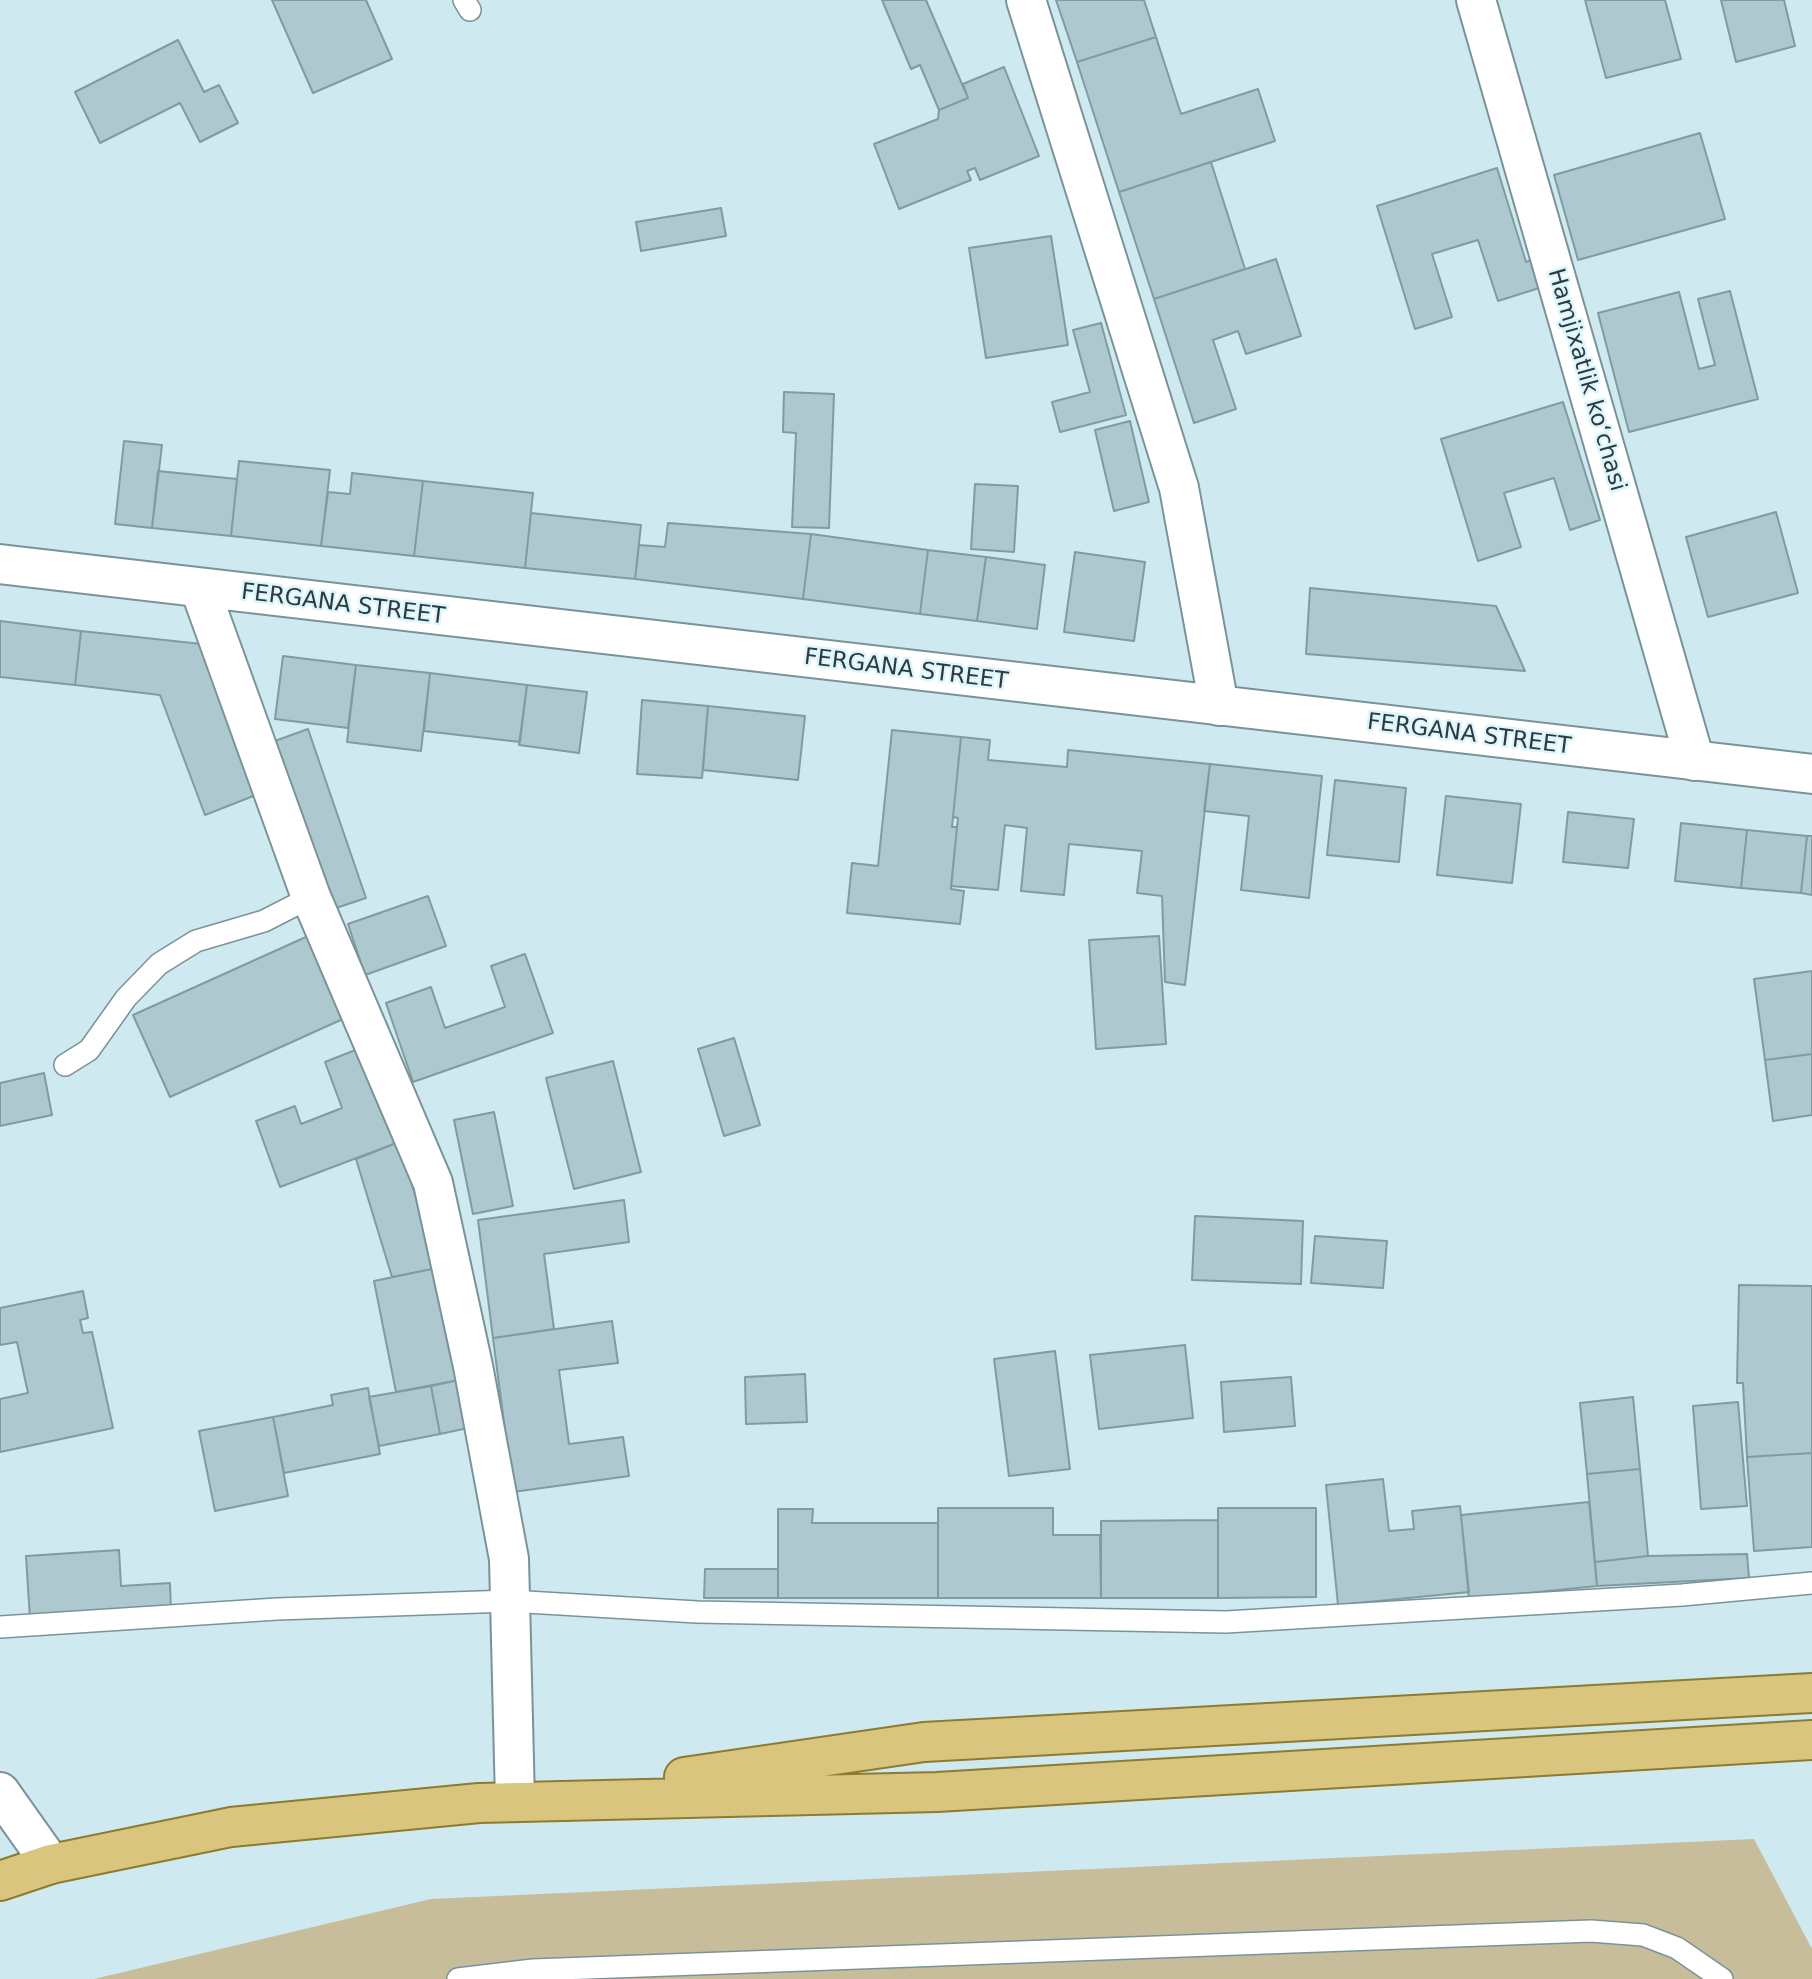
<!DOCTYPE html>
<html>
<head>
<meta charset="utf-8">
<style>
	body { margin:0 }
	canvas { display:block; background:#cee9ef }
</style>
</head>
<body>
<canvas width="1812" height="1979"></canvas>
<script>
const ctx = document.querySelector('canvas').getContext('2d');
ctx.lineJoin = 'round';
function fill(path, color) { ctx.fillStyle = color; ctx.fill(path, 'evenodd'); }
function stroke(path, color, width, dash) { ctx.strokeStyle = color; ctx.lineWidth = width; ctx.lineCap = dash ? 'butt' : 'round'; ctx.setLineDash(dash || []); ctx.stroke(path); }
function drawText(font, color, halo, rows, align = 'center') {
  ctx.font = font + ' "DejaVu Sans",sans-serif'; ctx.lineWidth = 5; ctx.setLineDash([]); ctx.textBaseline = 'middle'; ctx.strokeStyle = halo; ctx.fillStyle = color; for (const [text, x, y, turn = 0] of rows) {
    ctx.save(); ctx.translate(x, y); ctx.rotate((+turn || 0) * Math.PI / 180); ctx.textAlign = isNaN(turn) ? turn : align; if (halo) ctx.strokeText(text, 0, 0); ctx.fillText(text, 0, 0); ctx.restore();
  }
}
const green = new Path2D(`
	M1754,1839L1812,1949V1979H94L431,1899Z`);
const building = new Path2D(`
	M272,0H366L392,59L313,93Z
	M882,0H926L968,98L939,110L920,65L911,69Z
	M1056,0H1144L1156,37L1077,62Z
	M1585,0H1665L1681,59L1606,78Z
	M1721,0H1784L1795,46L1736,62Z
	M1156,37L1181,114L1258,89L1275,141L1119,192L1077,62Z
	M178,40L204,92L219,85L238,123L200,142L180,103L100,143L75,92Z
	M1004,67L1039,156L980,180L975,168L967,171L971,180L899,209L874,144L938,119L939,110L968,98L963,84Z
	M1700,133L1725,219L1578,260L1554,175Z
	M1211,162L1245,269L1154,299L1119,192Z
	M1497,168L1526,262L1543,256L1552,284L1498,301L1478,240L1432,254L1452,317L1415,329L1377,206Z
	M721,208L726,236L641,251L636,222Z
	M1051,236L1068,345L986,358L969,248Z
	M1276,259L1301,336L1246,354L1238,331L1213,340L1236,409L1194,423L1154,299Z
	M1730,291L1758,399L1629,432L1598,313L1679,292L1699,369L1715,365L1698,299Z
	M1101,323L1126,415L1060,432L1052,402L1090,392L1073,330Z
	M784,392L834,394L829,528L792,527L796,433L783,432Z
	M1563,402L1600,520L1570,530L1554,478L1504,493L1521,547L1478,561L1441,439Z
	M1130,421L1149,502L1114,511L1095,430Z
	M124,441L162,445L152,528L115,524Z
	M239,461L330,470L321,546L231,536Z
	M158,471L237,479L231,536L152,528Z
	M352,473L423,481L414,556L321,546L328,492L350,494Z
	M423,481L533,493L525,568L414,556Z
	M975,484L1018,486L1014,552L971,549Z
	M1776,512L1798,593L1708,617L1686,537Z
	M531,513L641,525L635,579L525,568Z
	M668,523L811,534L803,599L635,579L639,545L665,547Z
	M811,534L928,550L920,614L803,599Z
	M928,550L986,557L977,621L920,614Z
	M1075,552L1145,562L1134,641L1064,632Z
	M986,557L1045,565L1037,629L977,621Z
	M1310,588L1496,606L1525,671L1306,654Z
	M0,621L81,631L75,685L0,677Z
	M81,631L211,645L261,793L205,815L160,695L75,685Z
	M283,656L356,665L348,728L275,719Z
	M356,665L430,673L421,751L347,742Z
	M430,673L527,685L520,742L424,731Z
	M527,685L587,692L579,753L519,745Z
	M642,700L708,706L702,778L637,774Z
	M708,706L805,716L798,780L703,770Z
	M308,729L366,898L330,910L272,742Z
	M892,730L961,737L952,827H957L951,889L964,891L960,924L847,913L852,863L878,866Z
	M961,737L990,740L988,760L1067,767L1068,750L1210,764L1185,985L1165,982L1162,896L1137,893L1142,851L1069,844L1064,895L1021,891L1027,828L1005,825L998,890L951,886L958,818L953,817Z
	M1210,764L1322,776L1309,898L1241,890L1249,816L1204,811Z
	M1335,780L1406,788L1399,862L1327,855Z
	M1446,796L1521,804L1512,883L1437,875Z
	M1568,812L1634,819L1628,868L1563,862Z
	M1681,823L1747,830L1741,888L1675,881Z
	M1747,830L1807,836L1801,893L1741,888Z
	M1807,836H1812V895L1801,893Z
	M428,896L446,946L365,975L348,924Z
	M317,932L354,1014L170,1097L133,1015Z
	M1159,936L1166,1044L1096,1049L1089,940Z
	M525,954L553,1033L413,1082L386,1003L431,987L445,1028L505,1007L491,966Z
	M1812,971V1054L1765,1060L1754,979Z
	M734,1038L760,1125L724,1136L698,1049Z
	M363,1047L399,1142L280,1187L256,1121L295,1106L301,1124L342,1108L325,1062Z
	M1812,1054V1115L1773,1121L1765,1060Z
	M613,1061L641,1172L574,1189L546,1078Z
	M44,1073L52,1115L0,1126V1083Z
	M494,1112L513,1206L473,1214L454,1120Z
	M399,1142L437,1268L392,1277L356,1159Z
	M624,1200L629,1242L544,1254L554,1329L493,1338L478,1220Z
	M1195,1216L1303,1221L1301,1284L1192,1280Z
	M1315,1236L1387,1241L1383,1288L1311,1283Z
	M437,1268L459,1380L396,1392L374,1281Z
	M1739,1285L1812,1286V1453L1747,1457L1743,1383H1737Z
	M83,1291L88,1318L80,1320L83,1333L92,1332L113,1428L0,1452V1399L28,1393L17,1342L0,1345V1308Z
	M612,1321L618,1363L559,1370L569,1444L623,1437L629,1476L513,1492L493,1338Z
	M1185,1345L1193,1418L1099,1429L1090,1355Z
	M1055,1351L1070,1469L1009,1476L994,1359Z
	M805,1374L807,1422L746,1424L745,1377Z
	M1291,1377L1295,1426L1224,1432L1221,1382Z
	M459,1380L468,1428L440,1434L431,1386Z
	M431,1386L440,1434L379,1446L369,1397Z
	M368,1388L380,1454L284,1473L273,1417L333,1405L331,1395Z
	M1633,1397L1640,1469L1587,1474L1580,1403Z
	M1738,1402L1747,1506L1701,1509L1693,1406Z
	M273,1417L288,1496L215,1511L199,1431Z
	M1812,1453V1547L1754,1551L1747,1457Z
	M1640,1469L1648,1556L1595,1562L1587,1474Z
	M1383,1479L1389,1531L1414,1529L1412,1511L1460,1506L1469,1592L1338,1605L1326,1485Z
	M1589,1502L1597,1586L1469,1599L1461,1515Z
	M938,1508H1053V1535H1100L1101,1598H938Z
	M1218,1508H1316V1597L1218,1598Z
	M778,1509H813L812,1523H938V1598H778Z
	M1218,1520V1598H1101V1521Z
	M119,1550L121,1586L170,1583L171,1611L30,1619L26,1556Z
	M1747,1554L1749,1578L1597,1586L1595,1562L1648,1556Z
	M705,1569H778V1598H704Z`);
const lane = new Path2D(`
	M464,0L470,10
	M65,1065L89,1050L126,998L159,964L196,941L264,921L311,897
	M0,1627L277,1609L509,1601L697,1612L1226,1622L1682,1595L1812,1583
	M458,1979L533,1970L1591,1931L1643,1935L1677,1948L1722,1979`);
const street = new Path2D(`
	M1026,0L1179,488L1219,706
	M1476,0L1695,761
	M200,589L311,897L433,1183L473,1366L509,1559L515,1801
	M0,1792L51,1864`);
const secondary = new Path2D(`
	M0,564L1812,774`);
const primary = new Path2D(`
	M684,1777L924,1742L1812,1693
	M0,1881L51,1864L231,1827L479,1803L937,1792L1812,1740`);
const streetNames = [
	["Hamjixatlik koʻchasi",1586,380,74],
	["FERGANA STREET",343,605,7],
	["FERGANA STREET",906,670,7],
	["FERGANA STREET",1469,735,7]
];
fill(green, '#c8bd9b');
fill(building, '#adc8ce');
stroke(building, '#829ba1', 2);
stroke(lane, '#7a9399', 24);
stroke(street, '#7a9399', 42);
stroke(secondary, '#7a9399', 42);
stroke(primary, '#8d7b2f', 42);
stroke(lane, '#fff', 21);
stroke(street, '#fff', 38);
stroke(secondary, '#fff', 38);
stroke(primary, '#d9c57e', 38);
drawText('23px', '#303a3d', '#dbf6fc', streetNames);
</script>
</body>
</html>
